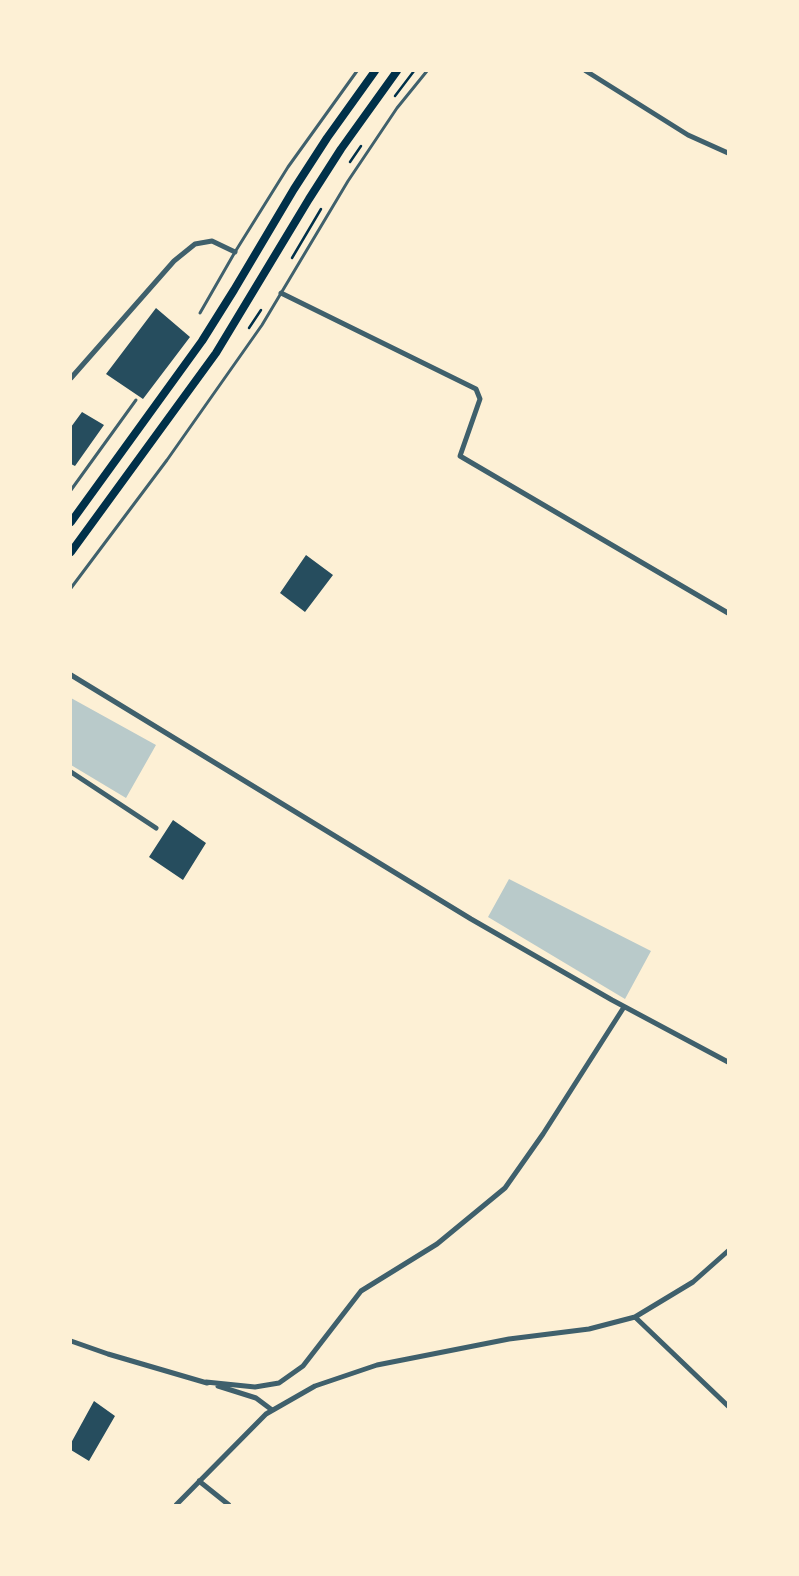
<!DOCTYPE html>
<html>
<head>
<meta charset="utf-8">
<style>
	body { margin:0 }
	#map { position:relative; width:799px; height:1576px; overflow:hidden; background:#fdf0d5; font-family:"Exo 2",sans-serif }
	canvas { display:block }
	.frame { position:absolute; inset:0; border:72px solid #fdf0d5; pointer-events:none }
</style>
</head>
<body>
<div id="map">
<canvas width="799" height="1576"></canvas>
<div class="frame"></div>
</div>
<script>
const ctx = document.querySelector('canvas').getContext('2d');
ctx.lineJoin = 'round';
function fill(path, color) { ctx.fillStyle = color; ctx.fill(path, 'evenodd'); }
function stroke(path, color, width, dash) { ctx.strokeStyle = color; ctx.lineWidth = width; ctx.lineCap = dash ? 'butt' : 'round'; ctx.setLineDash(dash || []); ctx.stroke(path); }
const green = new Path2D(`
	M71,698L156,745L126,798L71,765Z
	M509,879L651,951L625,999L488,917Z`);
const building = new Path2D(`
	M156,308L190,337L143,399L106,374Z
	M82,412L104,425L75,466L71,464V427Z
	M306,555L333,575L305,612L280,593Z
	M173,820L206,843L183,880L149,857Z
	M94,1401L115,1416L89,1461L71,1450V1443Z`);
const path = new Path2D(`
	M395,96L414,71
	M350,162L361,146
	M292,258L321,209
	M249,328L261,310`);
const service = new Path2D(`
	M200,313L235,252L288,167L357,71
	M71,490L136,400
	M71,588L167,460L262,325L348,181L397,108L427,71`);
const minor = new Path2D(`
	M586,71L688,135L728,153
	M281,293L476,389L480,399L460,456L728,613
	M71,378L174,261L195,244L212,241L235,252
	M71,675L471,919L612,1000L728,1062
	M71,772L156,828
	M635,1317L728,1406
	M71,1341L108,1354L207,1383
	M206,1382L255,1387L279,1383L303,1366L361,1291L437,1244L505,1188L543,1134L624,1007
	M218,1386L256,1398L272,1410
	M199,1481L229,1505
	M176,1505L266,1414L315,1386L377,1365L509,1339L589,1329L635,1317L693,1282L728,1251`);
const secondary = new Path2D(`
	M71,522L202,341L234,290L294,189L327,138L375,71
	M71,552L216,353L309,199L341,149L397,71`);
fill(green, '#b9caca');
fill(building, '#264d5e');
stroke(path, '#003049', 2.5);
stroke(service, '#3f606c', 3);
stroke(minor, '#3f606c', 5);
stroke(secondary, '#003049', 8);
</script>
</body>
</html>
